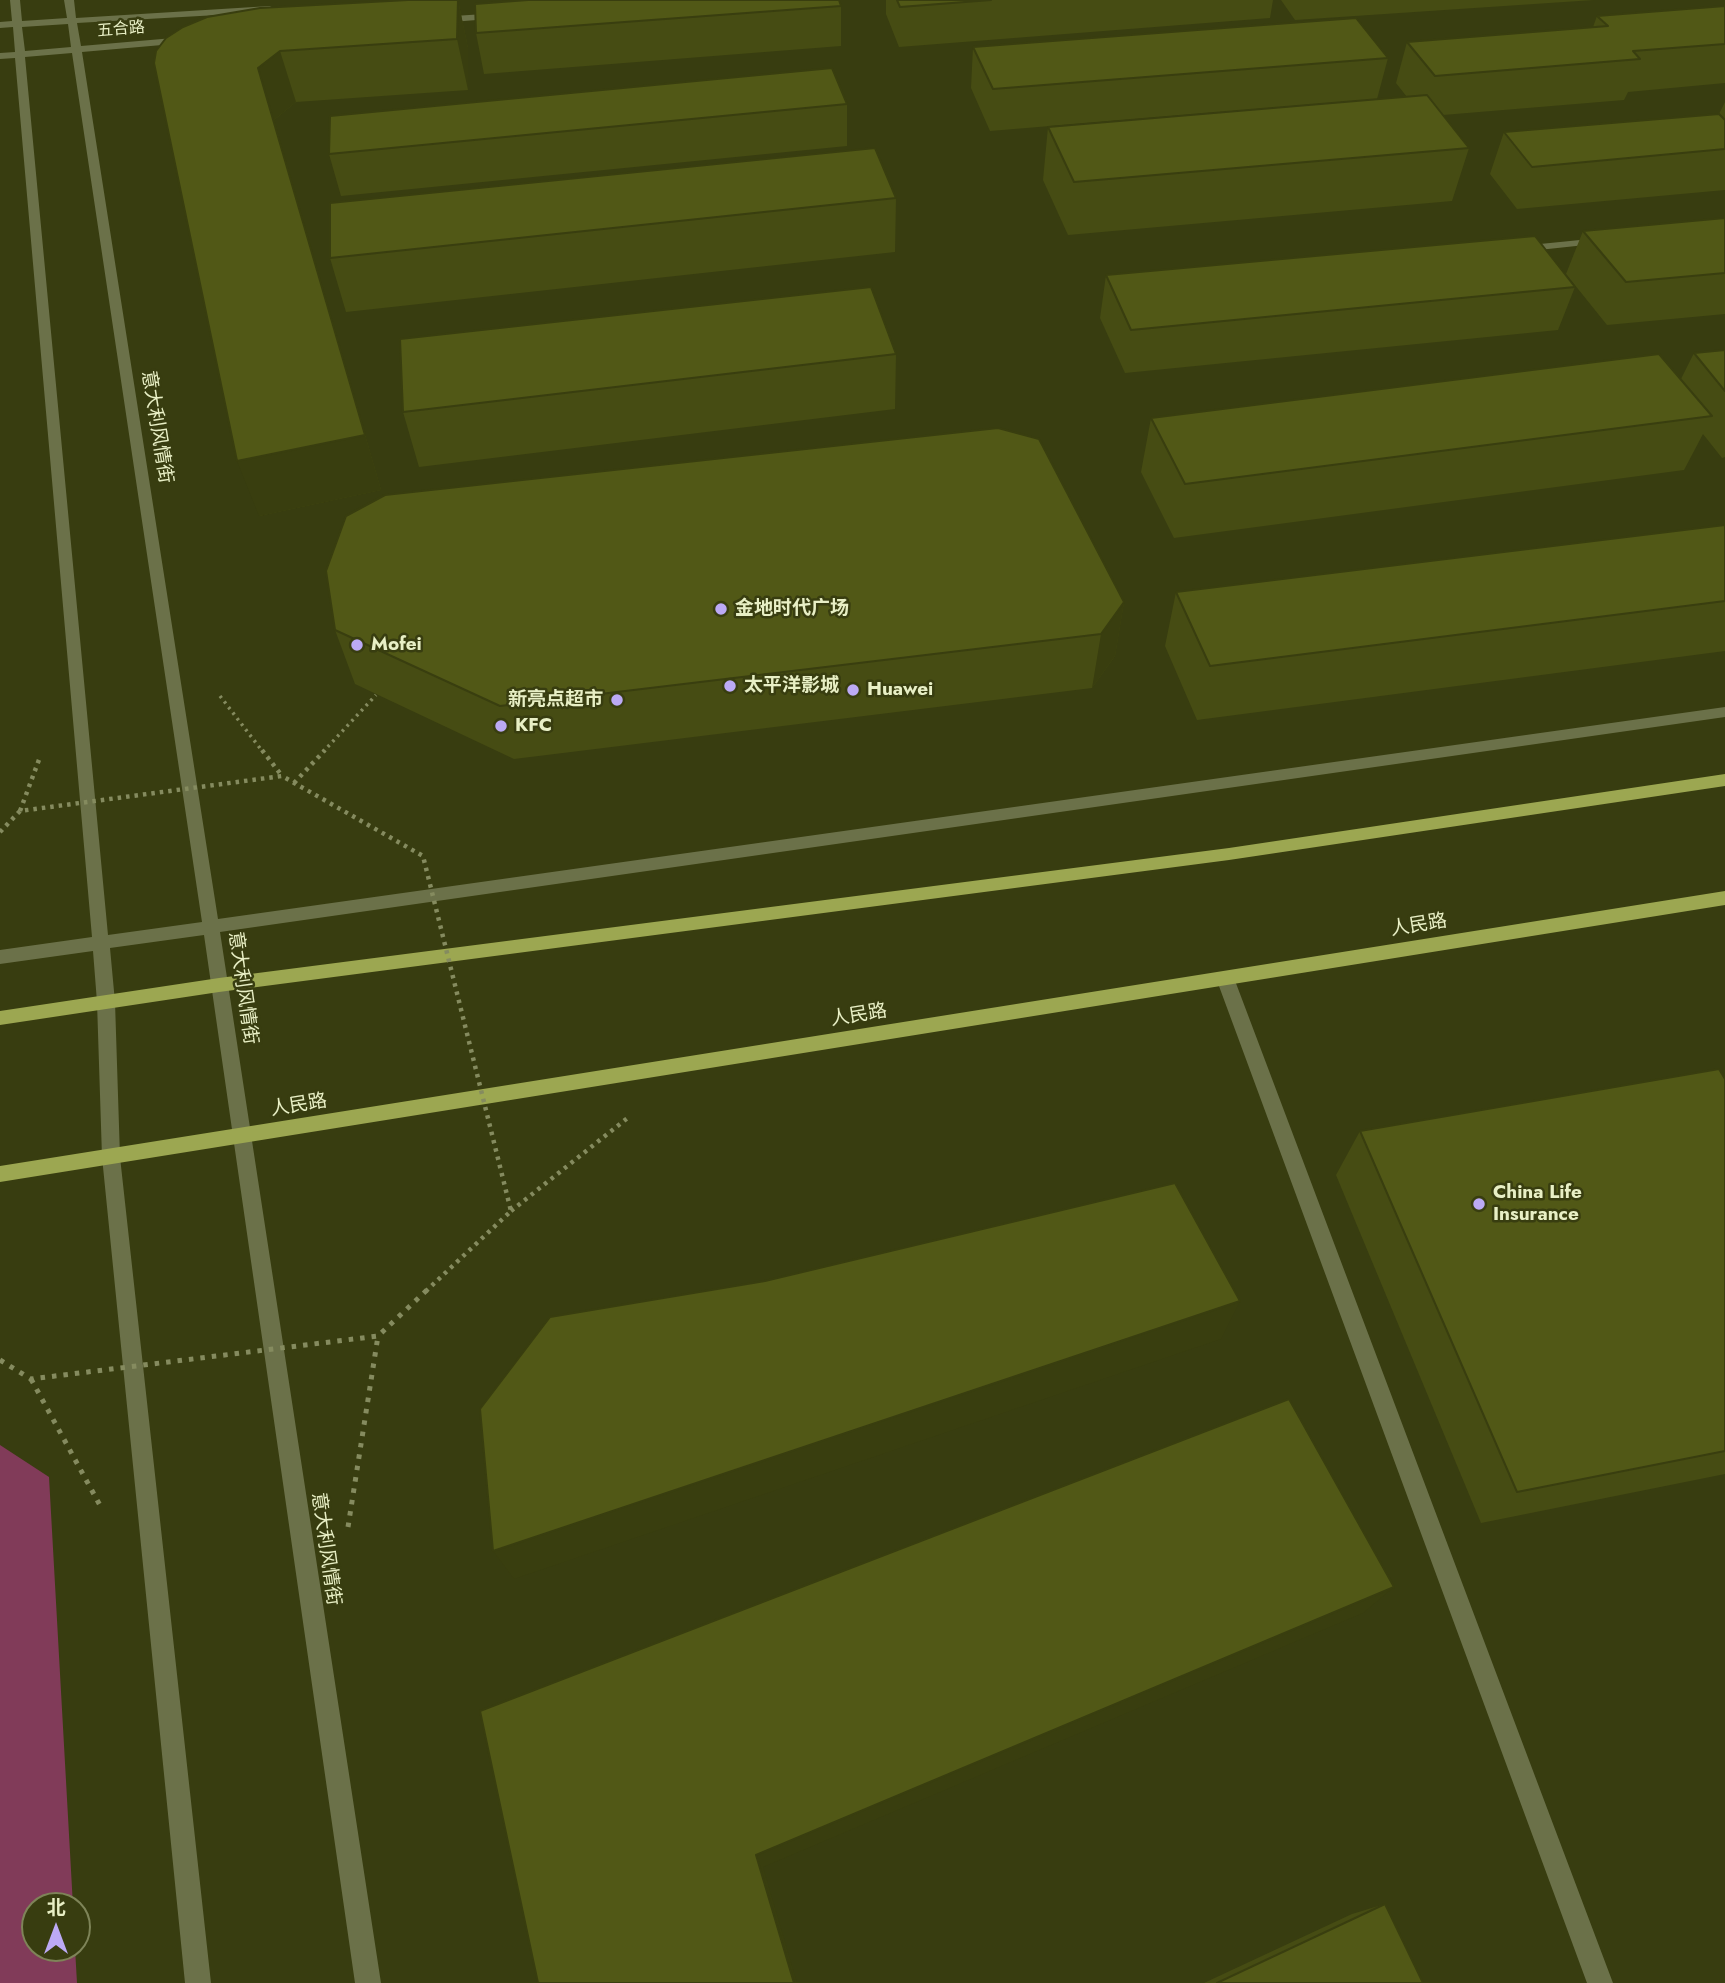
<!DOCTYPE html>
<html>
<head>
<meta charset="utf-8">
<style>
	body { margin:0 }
	#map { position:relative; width:1725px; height:1983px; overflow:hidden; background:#383d10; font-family:Jost,"Noto Sans SC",sans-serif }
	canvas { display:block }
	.north { position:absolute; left:21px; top:1892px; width:70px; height:70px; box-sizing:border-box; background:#383d10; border:2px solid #7e8458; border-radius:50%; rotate:0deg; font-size:19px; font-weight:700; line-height:28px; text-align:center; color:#e8efc5 }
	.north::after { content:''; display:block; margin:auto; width:24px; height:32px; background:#bcaaf5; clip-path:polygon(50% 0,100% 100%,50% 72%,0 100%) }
</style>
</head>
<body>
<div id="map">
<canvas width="1725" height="1983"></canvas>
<div class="north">北</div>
</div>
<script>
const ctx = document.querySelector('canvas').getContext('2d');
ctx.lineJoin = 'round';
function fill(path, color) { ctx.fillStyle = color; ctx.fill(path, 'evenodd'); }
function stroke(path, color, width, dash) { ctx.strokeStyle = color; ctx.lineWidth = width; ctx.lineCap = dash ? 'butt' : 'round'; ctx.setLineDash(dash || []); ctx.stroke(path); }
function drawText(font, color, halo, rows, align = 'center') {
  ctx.font = font + ' Jost,"Noto Sans SC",sans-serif'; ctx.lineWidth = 5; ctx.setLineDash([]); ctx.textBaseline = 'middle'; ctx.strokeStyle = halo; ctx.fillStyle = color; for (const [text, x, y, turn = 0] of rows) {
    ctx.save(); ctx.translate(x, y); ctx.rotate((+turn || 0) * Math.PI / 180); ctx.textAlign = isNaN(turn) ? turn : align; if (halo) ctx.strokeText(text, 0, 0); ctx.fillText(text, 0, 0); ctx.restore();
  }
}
const green = new Path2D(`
	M0,1445L49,1477L73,1906H35V1948H75L77,1983H0Z`);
const pathFar2 = new Path2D(`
	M220,696L263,752
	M323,752L376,695`);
const pathFar1 = new Path2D(`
	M262,750L282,776
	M294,783L325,750
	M20,811L40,757
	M511,1211L630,1116`);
const path = new Path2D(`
	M31,1379L102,1509
	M348,1527L378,1336`);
const minor = new Path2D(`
	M10,0H20L22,21L67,18L64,0H74L76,18L270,6L275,9L270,12L77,23L81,46L185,37L190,40L185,43L82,52L218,919L1725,707V717L220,932L381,1983H355L204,935L110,948L115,1002L120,1157L211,1983H185L102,1157L97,1002L93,951L0,964V950L92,937L15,58L0,59V53L15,52L13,27L0,28V22L12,21ZM68,24L71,47L25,51L22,27ZM72,53L202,922L108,935L25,57Z
	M499,13L502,14V18L439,23L434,20L439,17Z
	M1600,238L1604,239V243L1520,252L1514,249L1520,246Z
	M1225,971L1231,973L1234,978L1613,1983H1587L1216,978L1219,973Z`);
const major = new Path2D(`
	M1725,774V786L1229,860L219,992L0,1025V1011L219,978L1229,848Z
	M1725,891V905L0,1182V1166Z`);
const pathBridgeFar1 = new Path2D(`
	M0,832L20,811L282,776L423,856L511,1211L425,1292`);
const pathBridge = new Path2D(`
	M0,1360L31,1379L378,1336L427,1290`);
const wall = new Path2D(`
	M408,0H458L468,48V90L296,102L274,120L381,490L259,516L260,8Z
	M886,0H1273L1270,18L899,47L886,14Z
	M1281,0H1594L1295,20Z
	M841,6V46L484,74L476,33Z
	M1725,6V83L1628,92L1624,100L1443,115L1469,148L1452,201L1068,235L1043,180L1048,127L1407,97L1396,83L1407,42L1593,27L1597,16Z
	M973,47L1388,58L1377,99L990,131L971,88Z
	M1725,102V190L1517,209L1490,174L1504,132L1719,114Z
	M847,104V146L341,196L329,154Z
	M896,198L895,252L346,312L330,258Z
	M1725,218V314L1607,325L1566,274L1583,231Z
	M1106,275L1575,287L1558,330L1125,373L1100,318Z
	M1725,350V457L1722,458L1703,434L1684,470L1174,538L1141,472L1151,418L1681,379L1694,353Z
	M896,354L895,409L419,467L403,412Z
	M1725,525V651L1197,720L1165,646L1176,592Z
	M1124,602L1115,656L1092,688L514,759L355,684L335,630Z
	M1725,1079V1474L1481,1523L1336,1175L1360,1131Z
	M1385,1904L1423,1983H1204L1352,1914Z`);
const shadedWall = new Path2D(`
	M458,0L468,48V90L457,39Z
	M280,51L296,102L274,120L381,490L259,516L237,461L258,68Z
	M1124,602L1115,656L1092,688L1101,634Z
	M1240,1301L1221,1339L514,1579L493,1551Z
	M1394,1587L1363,1613L763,1867L797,1983H794L756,1855Z`);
const building = new Path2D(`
	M408,0H458L457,39L280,51L258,68L365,435L237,461L154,63L156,51L166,38L183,27L207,17L260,8Z
	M528,0H839L841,6L476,33L475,4Z
	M897,0H991L900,7Z
	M1725,6V44L1633,51L1640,59L1435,76L1407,42L1608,26L1597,16Z
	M1356,18L1388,58L993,89L973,47Z
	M832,68L847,104L329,154L330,116Z
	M1427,95L1469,148L1074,182L1048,127Z
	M1719,114L1725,120V149L1532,167L1504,132Z
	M875,148L896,198L330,258V203Z
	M1725,218V273L1626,282L1583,231Z
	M1535,236L1575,287L1131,330L1106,275Z
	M871,287L896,354L403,412L400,339Z
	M1725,350V391L1694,353Z
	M1659,354L1712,416L1185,484L1151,418Z
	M998,428L1039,439L1124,602L1101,634L500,706L335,630L326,571L346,516L385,495Z
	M1725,525V601L1210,666L1176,592Z
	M1719,1069L1725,1079V1451L1517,1492L1360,1131Z
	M1175,1183L1240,1301L493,1551L480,1409L550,1317L765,1281Z
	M1289,1399L1394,1587L756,1855L794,1983H538L480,1711Z
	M1385,1904L1423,1983H1217Z`);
const markers = [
	[721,609,7,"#bcaaf5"],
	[357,645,7,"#bcaaf5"],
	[730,686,7,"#bcaaf5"],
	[853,690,7,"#bcaaf5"],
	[617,700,7,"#bcaaf5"],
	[501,726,7,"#bcaaf5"],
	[1479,1204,7,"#bcaaf5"]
];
const farStreetnames = [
	["五合路",121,30,-5]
];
const streetNames = [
	["意大利风情街",156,427,81],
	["人民路",1419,926,-9],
	["意大利风情街",242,988,82],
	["人民路",859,1016,-9],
	["人民路",299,1106,-9],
	["意大利风情街",325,1549,82]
];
const poiNames = [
	["金地时代广场",735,609],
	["Mofei",371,645],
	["太平洋影城",744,686],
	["Huawei",867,690],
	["新亮点超市",603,700,"right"],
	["KFC",515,726],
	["China Life",1493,1193],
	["Insurance",1493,1215]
];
fill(green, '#813b59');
stroke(pathFar2, '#858b5f', 3.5, [2.5, 4.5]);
stroke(pathFar1, '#858b5f', 4.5, [3.5, 5]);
stroke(path, '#858b5f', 5, [4.5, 7]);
fill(minor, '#6b7149');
fill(major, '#9ca751');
stroke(pathBridgeFar1, '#858b5f', 4.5, [3.5, 5]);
stroke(pathBridge, '#858b5f', 5, [4.5, 7]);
fill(wall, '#464c13');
fill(shadedWall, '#393e0f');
fill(building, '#515816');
stroke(building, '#393e0f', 2);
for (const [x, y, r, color] of markers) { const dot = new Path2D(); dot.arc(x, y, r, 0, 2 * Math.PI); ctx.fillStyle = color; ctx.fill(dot); stroke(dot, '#383d10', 2.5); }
drawText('16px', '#e8efc5', '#383d10', farStreetnames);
drawText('19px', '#e8efc5', '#383d10', streetNames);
drawText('bold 19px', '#e8efc5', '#383d10', poiNames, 'left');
</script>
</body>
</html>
